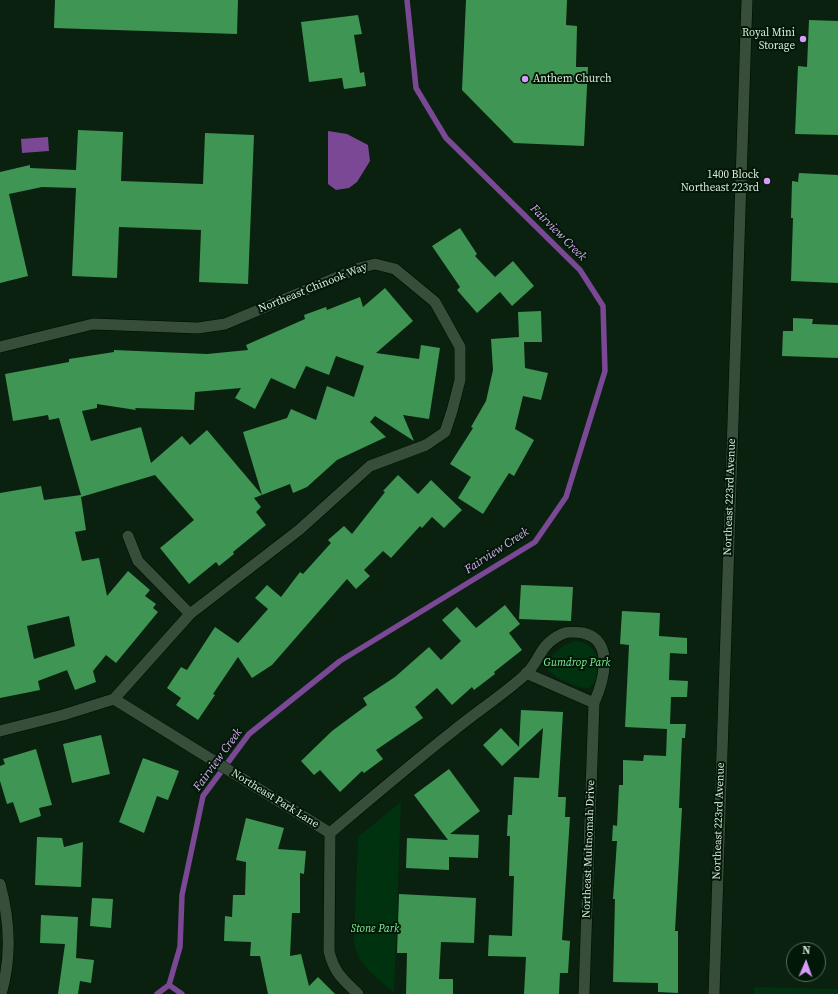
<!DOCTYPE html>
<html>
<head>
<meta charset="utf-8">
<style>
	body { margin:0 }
	#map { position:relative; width:838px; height:994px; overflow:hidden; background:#0a210f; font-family:"Source Serif 4",serif }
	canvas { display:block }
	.north { position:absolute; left:786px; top:942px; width:40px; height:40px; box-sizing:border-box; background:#021807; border:1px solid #586b5b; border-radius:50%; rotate:2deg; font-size:11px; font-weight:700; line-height:16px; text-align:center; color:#d9e7da }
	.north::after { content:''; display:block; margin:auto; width:14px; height:18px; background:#d79bf9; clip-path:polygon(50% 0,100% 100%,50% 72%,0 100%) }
</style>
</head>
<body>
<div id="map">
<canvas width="838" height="994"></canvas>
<div class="north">N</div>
</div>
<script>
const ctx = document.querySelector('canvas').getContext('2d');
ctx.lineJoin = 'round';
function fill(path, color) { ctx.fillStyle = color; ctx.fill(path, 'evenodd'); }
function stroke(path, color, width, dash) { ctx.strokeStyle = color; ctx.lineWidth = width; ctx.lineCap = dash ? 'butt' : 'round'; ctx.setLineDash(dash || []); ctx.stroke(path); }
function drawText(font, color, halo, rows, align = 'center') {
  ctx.font = font + ' "Source Serif 4",serif'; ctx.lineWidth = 4; ctx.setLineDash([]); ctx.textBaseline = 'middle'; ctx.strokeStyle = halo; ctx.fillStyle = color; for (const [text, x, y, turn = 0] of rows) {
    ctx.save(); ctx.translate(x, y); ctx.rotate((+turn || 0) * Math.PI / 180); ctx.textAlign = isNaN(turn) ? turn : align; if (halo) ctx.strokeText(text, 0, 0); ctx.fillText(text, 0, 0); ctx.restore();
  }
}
const green = new Path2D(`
	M578,641C600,648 599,659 596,681L589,688C580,689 551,677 547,668C546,656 567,641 578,641Z
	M401,802L394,993C377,977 355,964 354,940L358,837Z
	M754,987L838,989V994H754Z`);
const water = new Path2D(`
	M328,131L347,134L368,145L370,161L357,182L349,188L336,190L328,184Z
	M48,137L49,151L22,153L21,139Z`);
const stream = new Path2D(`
	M169,985L182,994
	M157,994L169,985L180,947L182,895L203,796L249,734L340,661L535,542L566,497L605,371L603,306L580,270L446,138L416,88L407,0`);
const building = new Path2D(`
	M55,0H238L237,34L54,28Z
	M466,0H567L566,25L577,26L576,67H588L584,146L514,143L462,90Z
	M358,15L362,34L354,35L360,73L364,72L366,86L344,89L342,78L309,82L301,22Z
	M809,20L838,21V135L795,134L798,66L807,67Z
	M78,130L123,132L121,181L203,184L205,133L254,135L248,284L199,282L201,230L119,227L117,278L72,276L76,188L42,187L9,194L28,276L0,283V172L30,165V168L76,170Z
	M799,173L838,175V283L791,281L793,218H791L792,181L798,182Z
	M460,228L477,254L475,256L495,277L513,261L534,286L512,306L500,292L477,313L457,290L460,287L432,246Z
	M385,288L413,321L376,353L419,359L421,345L440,348L429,419L403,415L414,441L375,416L370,422L386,437L337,460L307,487L293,493L290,484L254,498L261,507L256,512L266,525L233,552L234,554L219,566L216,562L189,584L160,548L194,520L155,475L81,497L86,530L75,532L82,561L99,558L107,596L128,571L150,590L145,596L156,604L153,608L158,612L116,663L106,655L93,671L96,682L75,690L67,670L38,681L40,690L0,698V493L41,486L44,500L81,495L59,418L49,420L48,415L13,421L5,374L69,362V359L114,352V350L207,354L248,350L246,345L305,319L304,315L326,307L327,310L360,297L363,307ZM336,356L364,366L354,397L327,386L316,420L291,409L287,418L243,432L262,495L207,430L190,445L182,436L151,463L141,427L91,441L82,411L97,408V404L136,410L135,408L194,410L195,392L241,388L235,398L255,409L271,378L295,389L306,366L329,375ZM69,616L75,646L34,659L27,626Z
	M541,311L542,342H524L525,368L548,373L541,400L523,396L515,429L534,440L514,476L509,473L483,514L458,498L471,477L450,464L473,428L471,427L486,401L493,370L491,339L519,337L518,312Z
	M793,318L813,319L812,324L838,325V358L782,356L783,331H793Z
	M398,475L418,494L431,480L462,510L444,528L432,517L422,528L420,526L391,558L383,551L364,570L370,576L356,589L347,579L272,665L252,678L238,657L213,694L215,695L198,720L176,705L181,698L167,688L181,667L187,670L215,627L238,643L268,609L255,598L267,585L281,597L300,572L303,574L331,543L328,540L344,526L352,534L385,492L383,491Z
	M521,585L573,587L571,621L519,619Z
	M505,605L520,624L509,633L522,650L494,672L495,674L474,690L472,687L452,705L437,688L415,707L423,718L376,750L383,759L364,773L362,771L340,792L320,770L314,775L301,761L332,731L367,705L363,698L395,677L429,647L441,660L461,641L442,620L457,607L476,628Z
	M622,611L660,613L659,636L687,638V654L670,653L669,680L688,681L687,697H671L670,724H686L685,738H682L679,808H682L675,931H678V993L658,992V983L613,982L615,899H613L617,841H612L613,825L617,826L619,785H623V760L643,761L644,755L666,756L667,729L625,727L629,645L620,644Z
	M521,710L563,712L558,797H566L565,817H570L562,940L570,941L568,973H560L559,994H524L526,957L488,956L489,935L512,936L514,876H509L510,836H507L508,815H512L514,777L539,778L543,728L502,766L483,745L501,728L519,747Z
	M101,735L110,774L72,783L63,744Z
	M36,749L52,805L39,808L41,816L20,823L13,802L7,804L0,781V766L5,764L3,759Z
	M143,758L179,771L168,800L157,796L144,833L119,822Z
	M449,769L480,811L450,834L479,835L478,858L449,857V870L406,868L407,838L448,840L414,795Z
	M246,818L284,828L278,849L306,851L304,874L300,873V913H292L290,956L301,954L309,986L318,977L335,994H268L260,956H250L251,942L224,941L225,916L232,917L233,895H245L246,862L236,860Z
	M37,837L62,838L64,847L83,842L81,887L35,885Z
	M399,894L476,898L474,943L441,942L439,979H453V994H406L407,953H397Z
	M92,898L113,899L111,928L90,926Z
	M41,915L78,917L76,958L94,960L91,983L80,981L78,994H58L65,944L40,943Z`);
const minor = new Path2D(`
	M0,347L93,324L198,328L225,324L359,268L375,264L395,269L435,302L460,347V380L452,411L445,432L426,445L370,466L299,530L190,614L114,699
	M128,536L138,561L190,614
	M526,673L594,703
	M0,731L63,715L114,699L330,833
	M330,833C370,799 410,765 452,732C476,712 503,695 526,674C541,659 539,645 562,634C568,631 576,632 583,633C616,640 603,683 594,703L584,994
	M330,833L329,951C334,973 343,979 358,994
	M0,884C10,921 12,957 1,994`);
const secondary = new Path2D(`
	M714,994L747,0`);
const markers = [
	[803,39,4,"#d79bf9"],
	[525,79,4,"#d79bf9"],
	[767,181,4,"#d79bf9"]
];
const poiNames = [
	["Royal Mini",795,33],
	["Storage",795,46],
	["Anthem Church",533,79,"left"],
	["1400 Block",759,175],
	["Northeast 223rd",759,188]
];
const streetNames = [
	["Northeast Chinook Way",313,288,-22],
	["Northeast 223rd Avenue",730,497,-88],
	["Northeast Park Lane",275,799,32],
	["Northeast 223rd Avenue",719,821,-88],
	["Northeast Multnomah Drive",589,849,-88]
];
const parkNames = [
	["Gumdrop Park",577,663],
	["Stone Park",375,929]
];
const waterNames = [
	["Fairview Creek",558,233,45],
	["Fairview Creek",497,551,-33],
	["Fairview Creek",218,760,-54]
];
fill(green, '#00320f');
fill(water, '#7b4895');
stroke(stream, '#7b4895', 5.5);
fill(building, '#3f9554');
stroke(minor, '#000a00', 12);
stroke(secondary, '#000a00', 12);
stroke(minor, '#364e3a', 11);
stroke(secondary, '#364e3a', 11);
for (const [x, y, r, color] of markers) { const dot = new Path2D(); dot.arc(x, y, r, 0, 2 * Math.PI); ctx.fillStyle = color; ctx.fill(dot); stroke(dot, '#021807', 1.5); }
drawText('11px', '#d9e7da', '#021807', poiNames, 'right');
drawText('11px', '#d9e7da', '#021807', streetNames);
drawText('italic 11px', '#81f099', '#021807', parkNames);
drawText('italic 12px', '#dfaafd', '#021807', waterNames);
</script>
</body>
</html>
